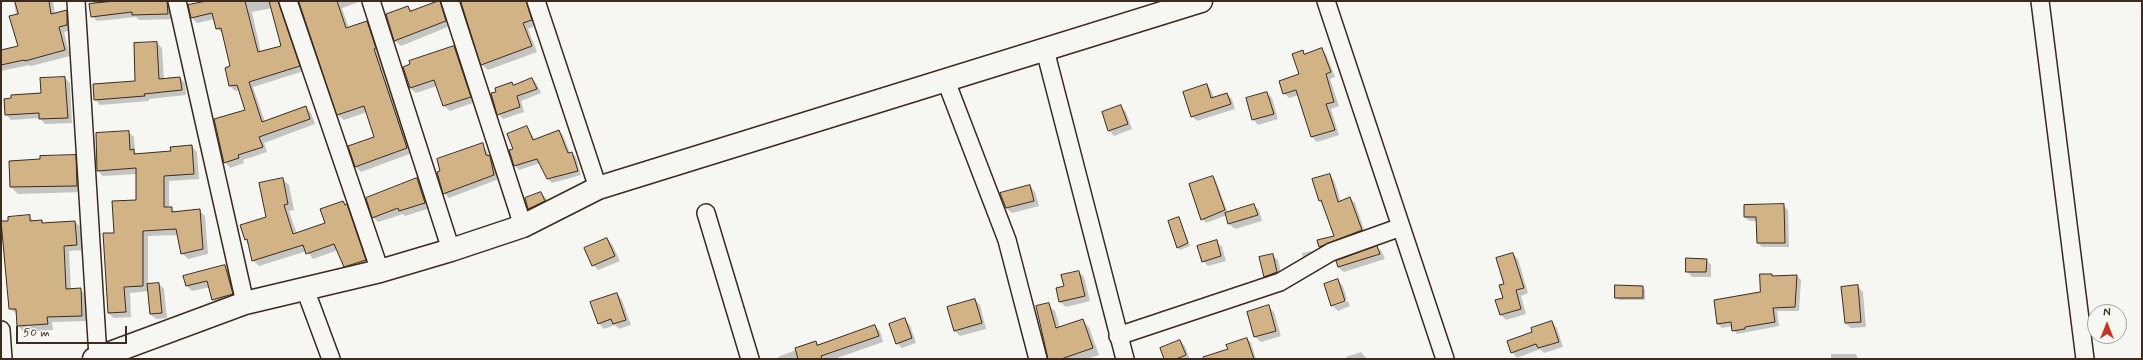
<!DOCTYPE html>
<html>
<head>
<meta charset="utf-8">
<style>
	body { margin:0 }
	#map { position:relative; width:2143px; height:360px; overflow:hidden; background:#f6f6f2; font-family:Mynerve,sans-serif }
	canvas { display:block }
	.frame { position:absolute; inset:0; border:2px solid #3b2a1e; pointer-events:none }
	.north { position:absolute; left:2087px; top:304px; width:40px; height:40px; box-sizing:border-box; background:#f6f6f2; border:1px solid #aba49d; border-radius:50%; rotate:0deg; font-size:11px; font-weight:700; line-height:16px; text-align:center; color:#3b2a1e }
	.north::after { content:''; display:block; margin:auto; width:14px; height:18px; background:#c8321e; clip-path:polygon(50% 0,100% 100%,50% 72%,0 100%) }
	.scale { position:absolute; left:16px; top:326px; width:111px; height:18px; box-sizing:border-box; border:2px solid #3b2a1e; border-top:0; padding-left:5px; font-size:12px; line-height:14px; white-space:nowrap; color:#3b2a1e; -webkit-text-stroke:3px #f6f6f2; paint-order:stroke }
</style>
</head>
<body>
<div id="map">
<canvas width="2143" height="360"></canvas>
<div class="frame"></div>
<div class="north">N</div>
<div class="scale">50 m</div>
</div>
<script>
const ctx = document.querySelector('canvas').getContext('2d');
ctx.lineJoin = 'round';
function fill(path, color) { ctx.fillStyle = color; ctx.fill(path, 'evenodd'); }
function stroke(path, color, width, dash) { ctx.strokeStyle = color; ctx.lineWidth = width; ctx.lineCap = dash ? 'butt' : 'round'; ctx.setLineDash(dash || []); ctx.stroke(path); }
const shadow = new Path2D(`
	M14,1H53L55,14L66,11L71,17L72,30L64,32L70,56L31,66L29,65L1,71V51L20,46Z
	M93,1H172L173,19L139,20L136,17L97,21L92,16Z
	M213,1H286L304,71L253,87L265,122L305,107L311,113L315,124L264,143L267,152L243,160L244,163L230,168L225,162L246,110L240,90L235,91L230,86L226,69L232,67L224,34L217,29L215,19L197,23L192,18ZM272,8L282,47L261,53L252,12Z
	M300,1H362L342,8L349,28L367,23L372,28L380,53L379,54L412,153L361,172L356,167L376,138L367,112L344,120L338,115Z
	M461,1H525L531,8L536,25L528,29L537,52L488,70L482,65Z
	M440,2L445,8L450,26L401,46L395,41L387,15L408,7L413,12Z
	M157,43L162,48L164,80L180,78L185,83L186,95L149,99V101L100,105L95,99L136,82L135,44Z
	M454,47L459,52L475,102L450,111L444,106L437,86L416,93L410,88Z
	M1321,49L1326,54L1335,77L1330,79L1339,106L1331,109L1339,135L1317,142L1312,137L1299,95L1289,98L1284,93L1301,75L1302,51L1306,55Z
	M65,78L70,83L72,123L45,124L40,118L11,120L6,114L42,94L41,79Z
	M532,79L537,84L541,93L521,101L524,112L503,119L498,114L497,92L512,83L514,86Z
	M1207,85L1211,90L1214,98L1227,94L1232,99L1235,109L1197,121L1192,116Z
	M1267,93L1272,98L1278,119L1258,125L1253,119Z
	M1121,107L1126,112L1132,129L1114,136L1109,130Z
	M527,127L535,140L558,131L563,135L570,153H572L576,157L581,175L552,183L548,179L540,163L519,170L515,166L514,149Z
	M128,132L134,137L135,152L137,154L172,152L191,146L197,152L199,179L169,181V208L176,212L200,211L205,216L208,254L188,259L182,253L178,235L148,236V285L159,284L164,289L167,318L156,319L150,314L148,291L130,293L131,317L114,318L108,313L115,234L137,201V174L103,176L98,171Z
	M482,144L494,162L499,179L449,198L444,193Z
	M75,156L82,163L84,192L18,194L11,187Z
	M1330,175L1334,180L1341,202L1350,198L1355,203L1366,235L1325,251L1320,247L1319,241L1335,236L1324,205L1320,201Z
	M1212,177L1216,181L1228,213L1254,205L1259,210L1262,221L1235,229L1229,224L1227,215L1206,223L1202,219Z
	M282,179L289,185L294,210L289,211L297,234L326,224L343,202L353,212L371,266L351,272L345,266L338,250L313,259L307,251L259,266L253,260L248,242L246,239L268,217Z
	M417,179L422,184L430,208L405,216L403,214L378,222L373,217Z
	M1030,186L1035,192L1039,206L1012,213L1006,208Z
	M541,193L546,198L550,206L534,214L529,209L526,199Z
	M1783,205L1788,210L1789,247H1762L1758,243L1757,221H1749L1745,217Z
	M29,216L35,222L41,221L44,224L75,222L81,227L82,250L69,251L71,290L80,289L86,295L87,321L52,322L53,330L24,332L18,326L17,314L10,309L9,222Z
	M1179,218L1190,246L1180,250L1178,247Z
	M607,239L612,244L620,261L598,270L593,265Z
	M1216,241L1222,247L1226,261L1208,266L1203,261Z
	M1377,247L1382,252L1385,259L1344,272L1338,267L1337,262Z
	M1317,250L1319,251L1306,259L1303,257L1302,253Z
	M1513,254L1518,259L1528,293L1521,296L1526,314L1506,320L1500,314Z
	M1272,255L1278,260L1282,277L1270,282L1265,276Z
	M1706,260L1711,265V277H1692L1687,271Z
	M223,266L229,272L237,299L218,305L213,299L210,287L192,291L187,286L184,276Z
	M1079,272L1084,277L1090,301L1066,307L1060,302L1065,286Z
	M1771,275L1773,277L1797,276L1801,280L1799,311H1777L1779,326L1737,334L1733,330V326L1722,328L1718,324L1715,301L1761,293Z
	M1337,280L1343,286L1347,299L1334,304V306L1348,301L1350,306L1338,311L1332,305Z
	M1642,287L1645,290V300H1619L1616,298Z
	M1858,287L1863,292L1866,327L1851,328L1845,323Z
	M617,294L622,300L631,325L619,329L615,325L604,329L599,323Z
	M975,300L980,305L986,329L960,336L955,331Z
	M1048,305L1055,311L1060,328L1082,320L1089,327L1099,355L1087,359H1048Z
	M1268,306L1274,312L1281,336L1261,342L1255,337L1248,312Z
	M905,320L910,325L916,343L902,348L897,343Z
	M1552,323L1557,328L1563,347L1544,353L1540,349L1517,358L1512,352L1534,333Z
	M874,326L880,331L883,342L834,359H779L778,357L816,342L819,346Z
	M1247,339L1251,343L1256,359H1202L1229,349Z
	M1180,341L1185,346L1190,359H1165Z
	M1361,352L1367,359H1347L1346,357Z
	M1831,354H1856L1858,359H1831Z`);
const building = new Path2D(`
	M15,1H49L51,14L67,10V25L59,27L65,50L25,61L24,60L1,65V50L18,46L9,16L18,14Z
	M115,1H167L168,14L132,15V12L91,17L89,4Z
	M207,1H245L258,52L281,46L269,1H278L300,66L249,82L262,122L306,106L310,119L259,137L263,147L238,155L239,158L224,163L214,119L245,110L237,85L229,86L225,68L230,66L221,28L216,29L212,13L191,18L188,5Z
	M299,1H337L346,28L367,21L376,48L374,49L407,148L355,167L348,146L374,137L364,106L337,115Z
	M438,1H440L446,21L394,41L386,14L408,6L410,11Z
	M461,1H526L532,20L523,23L532,46L481,65Z
	M157,42L159,79L180,77L182,90L144,94L145,96L94,100L93,84L135,81L134,43Z
	M454,46L471,97L443,106L434,80L410,88L403,67L410,64L409,61Z
	M1322,48L1331,72L1326,74L1334,102L1326,104L1335,130L1311,137L1296,90L1283,94L1279,81L1299,74L1292,54L1303,50L1304,54Z
	M65,77L68,118L39,119V113L5,115L4,99L11,98V95L41,93L40,78Z
	M532,78L537,89L517,96L520,107L497,115L491,93L496,92L495,88L512,82L513,85Z
	M1207,84L1211,98L1227,93L1231,104L1191,117L1183,92Z
	M1267,92L1274,114L1252,120L1246,98Z
	M1121,105L1128,124L1108,131L1102,112Z
	M527,126L533,140L559,130L568,153L572,152L578,171L547,179L537,159L514,166L509,150L513,149L507,134Z
	M129,131L130,150L134,149V154L171,151L170,147L192,145L194,174L164,176V207H172V212L200,209L203,249L181,254L176,229L143,231V286L124,287L126,312L108,313L103,233H114L112,201L136,200V168L97,171L96,133Z
	M483,143L486,155L490,156L494,175L443,194L437,172L440,171L437,159Z
	M76,155L77,186L10,187L9,161L40,159V156Z
	M1330,174L1338,202L1350,197L1362,230L1319,247L1317,240L1334,236L1321,200L1319,201L1312,179Z
	M1213,176L1225,210L1201,220L1189,184Z
	M283,178L288,204L284,205L293,234L325,223L320,209L343,201L345,205L347,204L366,260L344,267L334,244L306,254L303,245L252,261L247,239L245,240L240,225L266,217L259,183Z
	M417,178L425,203L399,211L398,208L372,218L366,198Z
	M1030,185L1034,201L1006,208L1000,193Z
	M541,192L545,201L528,209L525,198Z
	M1254,204L1258,215L1228,224L1225,213Z
	M1784,204L1785,243H1757L1756,217H1744V205Z
	M30,215V221L42,220V223L75,221L77,245L64,246L66,289L81,288L82,316L47,317L48,324L17,326L16,309H9L1,221H8V217Z
	M1179,217L1188,243L1177,248L1168,221Z
	M607,238L615,256L592,266L584,248Z
	M1217,240L1221,256L1202,262L1197,246Z
	M1377,246L1380,254L1338,267L1336,261Z
	M1513,253L1524,288L1516,290L1521,309L1500,315L1495,300L1503,298L1499,285L1504,284L1496,258Z
	M1273,254L1277,272L1264,277L1259,257Z
	M1686,258L1707,259L1706,272H1686Z
	M225,265L233,294L212,300L207,281L186,286L183,276Z
	M1079,271L1085,296L1059,302L1056,288L1064,286L1061,275Z
	M1760,274H1772V276L1797,275L1795,307L1773,308L1775,322L1745,327V329L1732,331L1731,322L1717,324L1714,300L1760,292Z
	M1338,279L1345,301L1331,306L1324,284Z
	M159,283L162,313L150,314L147,284Z
	M1615,285L1643,286V298H1615Z
	M1858,285L1861,322L1845,323L1841,287Z
	M617,293L626,320L613,324L611,319L598,324L590,302Z
	M975,299L982,323L954,331L947,307Z
	M1049,303L1056,328L1083,319L1093,348L1061,359H1048L1036,306Z
	M1269,305L1276,331L1254,337L1247,312Z
	M905,318L912,338L896,344L889,324Z
	M1552,321L1559,342L1538,348L1536,344L1511,353L1507,341L1532,332L1531,328Z
	M875,325L879,336L821,356L822,359H798L795,348L816,341L817,345Z
	M1247,338L1254,359H1204L1203,357L1228,349L1226,345Z
	M1180,340L1186,355L1176,359H1164L1160,348Z`);
const minor = new Path2D(`
	M76,1L98,357
	M177,1L245,303
	M288,1L380,271
	M371,1L451,250
	M450,1L523,226
	M536,1L598,188
	M1326,1L1445,359
	M2040,1L2085,359
	M1045,50L1125,359
	M946,81L1007,240L1038,359
	M706,213L750,359
	M305,289L331,359
	M1,330L3,359
	M1118,336L1280,282L1331,252L1401,227`);
const tertiary = new Path2D(`
	M94,359L245,303L380,271L451,250L523,226L598,188L1201,1`);
fill(shadow, '#0003');
fill(building, '#d2b386');
stroke(building, '#3b2a1e', 1);
stroke(minor, '#3b2a1e', 20);
stroke(tertiary, '#3b2a1e', 25);
stroke(minor, '#f6f6f2', 17);
stroke(tertiary, '#f6f6f2', 22);
</script>
</body>
</html>
